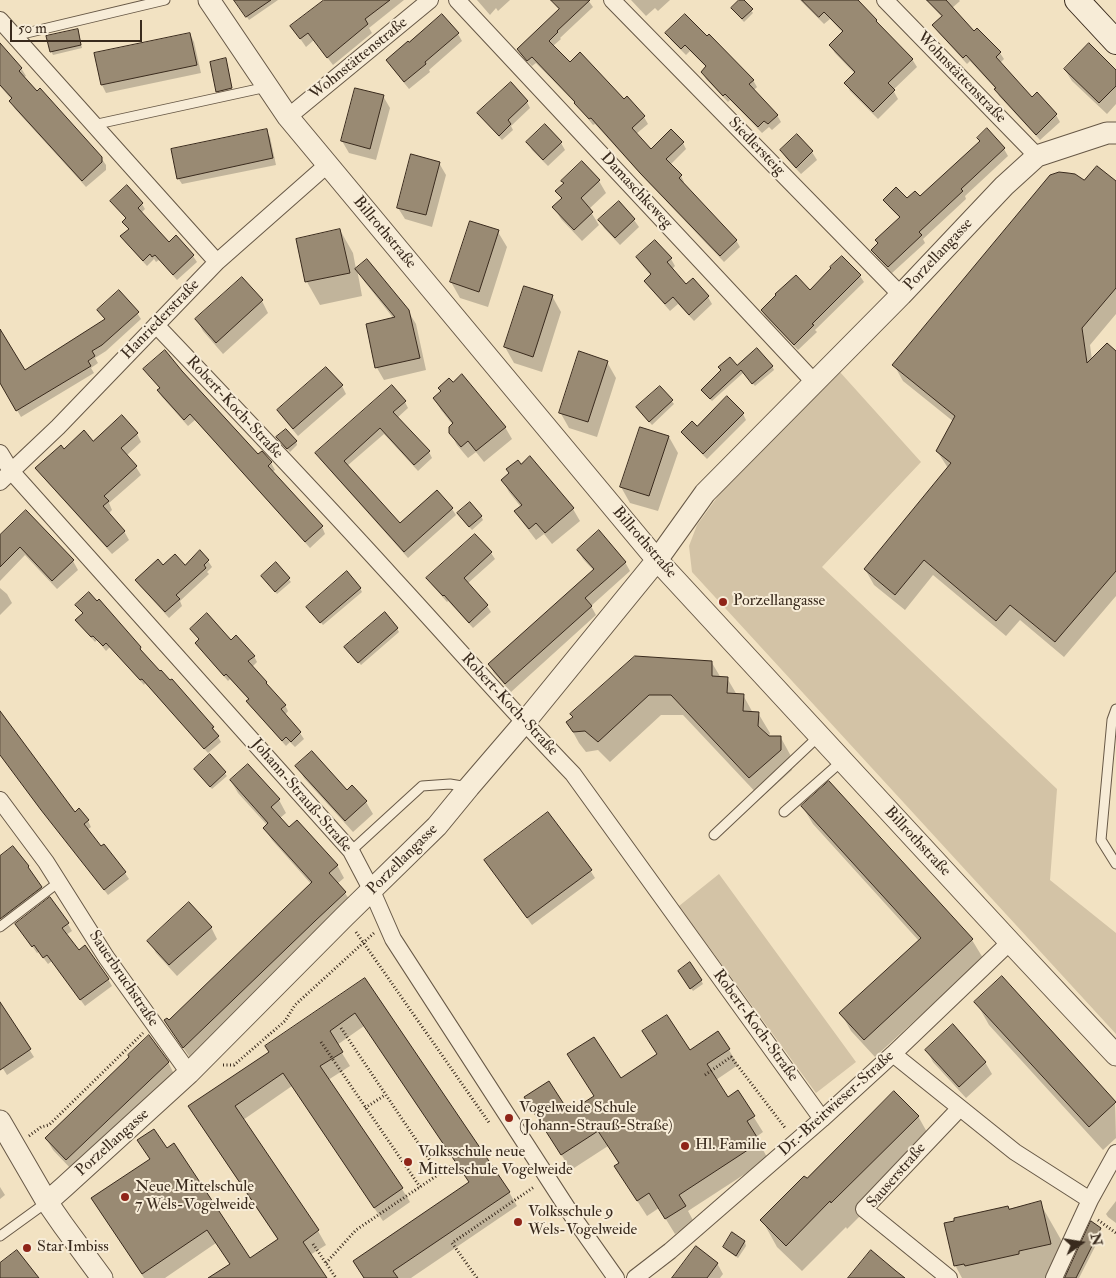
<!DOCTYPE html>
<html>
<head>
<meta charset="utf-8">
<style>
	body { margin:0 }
	#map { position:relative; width:1116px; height:1278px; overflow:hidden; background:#f2e2c2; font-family:"IM FELL Double Pica",serif }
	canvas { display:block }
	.north { position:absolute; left:1056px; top:1218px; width:50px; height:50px; -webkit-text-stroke:4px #f7ecd7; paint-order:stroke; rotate:77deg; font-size:14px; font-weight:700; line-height:20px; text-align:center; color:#392a1d }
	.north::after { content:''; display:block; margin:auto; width:18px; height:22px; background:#392a1d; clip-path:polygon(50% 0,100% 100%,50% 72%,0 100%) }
	.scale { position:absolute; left:10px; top:20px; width:132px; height:22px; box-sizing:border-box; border:2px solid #392a1d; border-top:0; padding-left:6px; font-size:15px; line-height:18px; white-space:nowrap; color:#392a1d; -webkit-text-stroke:4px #f7ecd7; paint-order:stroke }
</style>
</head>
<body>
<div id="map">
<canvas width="1116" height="1278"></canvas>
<div class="north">N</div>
<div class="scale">50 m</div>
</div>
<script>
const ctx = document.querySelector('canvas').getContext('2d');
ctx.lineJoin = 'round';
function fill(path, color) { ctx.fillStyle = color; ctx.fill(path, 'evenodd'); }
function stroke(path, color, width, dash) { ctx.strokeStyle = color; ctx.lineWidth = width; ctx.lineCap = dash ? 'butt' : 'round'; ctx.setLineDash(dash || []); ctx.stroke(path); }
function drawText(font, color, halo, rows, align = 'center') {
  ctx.font = font + ' "IM FELL Double Pica",serif'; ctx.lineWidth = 4; ctx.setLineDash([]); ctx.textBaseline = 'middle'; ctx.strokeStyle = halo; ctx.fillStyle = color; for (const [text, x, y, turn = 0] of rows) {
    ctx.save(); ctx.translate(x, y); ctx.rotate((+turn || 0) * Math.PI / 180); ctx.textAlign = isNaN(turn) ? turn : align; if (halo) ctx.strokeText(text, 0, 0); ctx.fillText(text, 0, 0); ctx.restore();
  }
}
const green = new Path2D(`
	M839,371L921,462L822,567L1057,789L1050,880L1116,933V1034L692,572L689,546L697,525L721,492Z
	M719,874L856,1062L816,1093L679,906Z`);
const shadow = new Path2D(`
	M235,0H278L249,20Z
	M326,0H404L369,28L372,33L333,65L314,40L306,47L292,27Z
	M477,0H510L498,11L496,8L490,15Z
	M560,0H588L593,7L560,38L561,39L553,46L570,64L624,100L627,97L644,117L648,124L636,134L651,150L683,143L686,149L670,165L681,176L684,182L683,184L736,240L740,247L724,262L645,179L595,124L593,125L577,105L536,63L532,66L522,56L518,49L560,10Z
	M631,0H670L658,11L655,8L646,16Z
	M741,0H743L753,13L744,22L734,11Z
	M800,0H856L876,21L879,26L912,59L917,67L893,90L898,99L878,119L850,91L846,83L855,74L835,53L830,45L843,33L830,19L824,24Z
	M926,0H959L960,1L952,8L973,33L977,29L1000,53L1004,59L1000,63L1032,98L1037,94L1056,115L1060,122L1040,140L999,96L996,89L970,61L967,64L938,32L934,25L942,17Z
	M77,30L79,33L82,48L53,55L51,51Z
	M667,33L753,80L757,87L753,91L777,115L781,122L772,130L769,127L762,133L730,100L728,102L706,79L702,72L707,68L690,51L686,55L671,40Z
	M190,34L194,42L201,73L106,93L102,85L96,54Z
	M458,34L462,41L429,70L430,72L409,89L392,68L387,60Z
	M0,46L21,68L26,76L24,77L101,158L106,165V170L86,187L15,109L10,101L12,100L0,86Z
	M227,63L233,92L219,95L218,91Z
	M1065,70L1116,71V104L1107,114L1072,81Z
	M511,84L527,102L530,108L511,126L513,130L502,140L482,118L479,113Z
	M383,96L390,108L376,160L349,153L342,141Z
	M266,131L270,137L276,165L182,184L178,178Z
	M797,136L812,152L817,160L801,174L786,158L781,150Z
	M528,142L561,143L565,150L548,166L532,150Z
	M1004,149L1008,156L965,196L966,199L923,239L925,243L892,273L877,257L873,250L900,218L889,207L885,200H907L920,198Z
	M439,163L446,175L432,227L405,219L398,208Z
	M582,163L599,181L606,193L589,209L599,225L582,241L561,219L554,207L562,200L557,191Z
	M1084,181L1116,183V314L1090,345L1092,360L1116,353V596L1064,657L1020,620L1006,636L933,575L905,610L874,585L865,569L948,468L937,451L954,422L903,381L894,365Z
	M619,203L634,220L639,227L620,245L604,228L600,220Z
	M142,204L145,209L141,213L169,244L176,237L193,256L197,262L177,280L159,260L156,262L154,259L147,266L125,242L122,236L129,230L124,222L127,219L115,206Z
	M340,230L353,253L356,269L367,260L408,311L416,324L426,370L384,380L377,368L367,325L394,319L364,281L357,269L362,296L320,305L307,282L297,240Z
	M498,232L507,247L488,307L460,298L451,282Z
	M637,258L671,259L675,266L672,269L686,286L708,297L712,304L694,321L678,304L670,311L650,288L645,281L651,276L642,265Z
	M842,258L860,276L864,282L815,330L817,332L798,350L766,317L762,311L810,292Z
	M552,296L561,312L542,372L514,363L505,347Z
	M262,301L268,313L223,354L203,331L197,320Z
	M99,310L137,313L141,319L106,351L95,358L98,363L91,368L94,373L21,417L0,381V338L25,371L106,320Z
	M607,362L616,378L597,437L569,428L560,412Z
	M772,366L774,370L755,386L743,373L712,401L705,394L737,367Z
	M145,369L258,456L262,453L271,463L275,470L272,472L322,527L325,534L310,548L195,420L188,426L162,397L158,391L161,389L149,376Z
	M342,386L346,394L298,436L283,418L278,411Z
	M660,387L674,404L652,425L637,408Z
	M434,398L505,427L512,439L484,462L476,452L468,458L457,445L450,432L453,425L441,410Z
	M727,398L743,414L746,420L707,459L686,438L682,432L697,428Z
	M405,402L408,408L397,418L429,452L432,458L418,471L384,434L347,466L399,524L437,492L452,509L456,515L408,558L320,459L317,453Z
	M137,434L141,442L126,456L136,467L141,475L109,503L112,510L108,514L124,531L129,540L112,554L42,476L37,468L64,451L93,443Z
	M669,437L678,453L658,511L630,503L621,487Z
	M280,441H296L297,445L290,452Z
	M530,458L573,509L580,521L552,544L544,534L536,540L523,523L516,511L521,507L509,492L503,480Z
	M481,516L483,520L472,530L460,517Z
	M0,537L73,561L78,570L57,589L25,555L0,581Z
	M578,550L625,562L630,571L591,606L596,615L511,692L494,673L489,665L594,571L583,559Z
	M200,552L208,561L212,567L207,572L209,574L180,601L182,606L169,618L140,586L137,580L163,567L185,566Z
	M491,553L495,559L467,584L487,606L491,612L473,628L448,601L447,602L432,585L428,578Z
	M276,564L291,582L277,594L265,580Z
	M0,588L7,594L12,603L0,615Z
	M360,588L362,592L323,625L310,610Z
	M77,605L140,648L143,654L213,728L221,742L208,753L145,683L144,685L110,647L106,651L97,640L95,642L80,625L77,620L84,614Z
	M397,628L399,632L361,665L348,650Z
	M230,642L254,656L257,662L252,667L266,683L269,689L285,705L288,711L285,715L300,733L304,739L295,747L290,742L286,746L251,707L247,701L249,700L230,679L228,681L200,649L196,643Z
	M712,663L721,678H727L737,695H743L753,713H758L770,733L769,737L781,738L792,758V770L761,798L683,715H661L610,762L598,750L586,752L579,743L568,723Z
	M0,713L74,813L88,821L91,827L87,830L101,848L104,845L125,873L129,879L108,895L0,753Z
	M210,756L227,776L212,789L197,772Z
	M297,766L346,791L352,786L366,802L373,814L353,832L304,778Z
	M231,781L279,800L286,813L280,818L289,828L337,865L344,878L337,884L345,893L353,905L191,1059L173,1033L165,1021L169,1022L312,885L272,840L264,828L267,825L238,793Z
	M829,783L972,940L983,958L875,1057L851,1031L841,1013L919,941L813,824L802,806Z
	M0,858L28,867L45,894L8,922L0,912Z
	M490,868L590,870L595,878L532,925Z
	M68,924L72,931L66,935L78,952L108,979L112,986L85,1006L52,961L48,964L39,952L37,953L21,931Z
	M211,927L217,939L177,976L156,953L149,941Z
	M681,975L701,980L703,984L693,991Z
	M1002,978L1115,1103L1116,1138L1103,1150L989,1025L976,1002Z
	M365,980L509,1192L517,1206L411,1278H364L354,1262L470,1183L364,1026L337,1045L350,1066L328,1080L402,1189L410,1202L383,1221L292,1086L243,1120L318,1231L326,1245L310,1255L326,1278H211L230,1265L216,1243L165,1278H144L101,1212L151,1160L250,1259L278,1240L198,1121L190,1107L270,1052Z
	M0,1003L34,1057L7,1075L0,1064Z
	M953,1026L985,1062L992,1074L966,1098L933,1062L927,1050Z
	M729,1050L738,1065L716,1080L728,1099L738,1092L763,1132L756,1137L768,1159L688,1211L694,1222L675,1234L659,1208L647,1216L625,1182L619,1164L608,1146L571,1170L535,1113L569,1114L620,1080L690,1052Z
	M168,1062L174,1074L73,1171L53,1150L46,1138Z
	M918,1116L933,1143L847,1229L846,1227L802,1271L777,1247L762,1220L807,1180Z
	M0,1187L5,1195L0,1199Z
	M1116,1201V1223L1108,1217L1106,1214Z
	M1040,1203L1064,1245L1070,1270L1100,1229L1102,1233L1079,1278H962L955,1265L1009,1210Z
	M733,1234L745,1242L746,1246L738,1258L726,1250L724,1247Z
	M717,1263L723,1274L720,1278H673Z`);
const building = new Path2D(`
	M234,0H271L246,17Z
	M324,0H390L365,19L368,24L327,58L308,33L300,39L290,26Z
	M551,0H590L557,31L558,32L549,41L570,62L580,52L624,99L627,96L645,116L632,128L651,149L671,129L684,142L666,159L682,175L679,178L737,240L720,256L640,173L591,118L589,119L574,103L575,102L532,57L527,61L517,49L559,9Z
	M739,0H744L753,9L742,19L731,8Z
	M802,0H858L877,20L876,21L913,59L888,83L895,90L873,112L844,83L855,72L829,45L843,31L824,12L819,17Z
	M927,0H946L974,31L977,28L1001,52L996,57L1032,97L1037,92L1057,114L1036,135L994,89L996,88L966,55L963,58L932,25L942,16Z
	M442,14L459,33L425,62L426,64L404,82L386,60L408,41L409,42Z
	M685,14L707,36L709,34L754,80L749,84L778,115L768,124L764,121L758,127L725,94L723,96L701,72L706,66L685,45L681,49L665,33Z
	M78,29L81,45L50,52L46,36Z
	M190,33L197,65L101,85L94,53Z
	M0,43L22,68L19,71L37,91L40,88L102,157V162L82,181L9,101L12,98L0,85Z
	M1089,43L1116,70V86L1099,103L1064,69Z
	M226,58L232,88L216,92L210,62Z
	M511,82L528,101L508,120L511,124L499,136L477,113Z
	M355,88L384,95L370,149L341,141Z
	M545,124L562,142L543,160L526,142Z
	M987,128L1005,148L961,189L963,191L919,232L922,235L888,267L871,250L878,243L875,240L900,217L883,200L896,187L907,198L915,191L920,196L980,141L977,138Z
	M267,129L273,158L177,179L171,149Z
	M797,134L813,151L796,168L780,150Z
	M411,154L440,162L426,215L397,208Z
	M582,161L600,180L581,198L593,212L574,230L552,207L562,198L555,191L564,183L561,181Z
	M1097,166L1116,181V288L1082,328L1087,363L1107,343L1116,351V571L1055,642L1010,605L996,621L924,560L895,595L864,569L951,463L936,451L955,416L892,365L1050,175L1059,172L1068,173L1075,174L1084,180Z
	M127,185L143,203L138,208L169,242L176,235L194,255L173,275L155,255L152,257L150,254L143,261L120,236L129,229L122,222L126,218L110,201Z
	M619,201L635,219L615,238L598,220Z
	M470,221L499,230L479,292L450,282Z
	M340,229L350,273L305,282L296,239Z
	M655,240L672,258L667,262L686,284L693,278L709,296L689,315L673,297L665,304L644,281L651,274L636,257Z
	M842,256L861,275L812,324L814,325L794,345L761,310L776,295L775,294L796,275L810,290L831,268L830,267Z
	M367,259L409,310L420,358L375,368L366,324L395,317L355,269Z
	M242,277L263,300L216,343L195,319Z
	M524,286L553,295L533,357L504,347Z
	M119,290L139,312L102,345L92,351L95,356L88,361L91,366L16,411L0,383V329L25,370L105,319L97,310Z
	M757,348L773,366L752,384L741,370L710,399L701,390L721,370L718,367L730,357L737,365Z
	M165,350L182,371L258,454L262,451L272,462L268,466L323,526L305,542L190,414L184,420L157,390L160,388L143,369Z
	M579,351L608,361L588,422L559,413Z
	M326,367L343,385L293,429L277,410Z
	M462,374L506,427L476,451L468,441L461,447L449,433V427L453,423L433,398L441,391L438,388L449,378L453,382Z
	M392,385L406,401L393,412L430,451L414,465L380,428L344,461L400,523L437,490L453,508L404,552L315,453Z
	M660,386L673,400L649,422L636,407Z
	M727,396L744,413L703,454L681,432L692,421L697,426Z
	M122,415L138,433L121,448L137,466L104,496L109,501L103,506L125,531L107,547L35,468L61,445L64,449L84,430L93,441Z
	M640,427L669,436L649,496L620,487Z
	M286,429L297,441L287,449L276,437Z
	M530,456L574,508L545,533L536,523L529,529L514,511L522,505L501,480L509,473L506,469L518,460L521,464Z
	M470,502L482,516L469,527L457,513Z
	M26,510L74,560L52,581L20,547L0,567V535Z
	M599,530L626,562L585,598L592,606L505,684L488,664L594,569L577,550Z
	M475,534L492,552L464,578L488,605L469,623L444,595L443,596L426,578Z
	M200,550L209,560L204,565L206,568L176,595L180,599L165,612L135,580L158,559L163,565L175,554L185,565Z
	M276,562L290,578L275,592L261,576Z
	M347,571L361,588L320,623L306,607Z
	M89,592L97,601L99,599L141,647L140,649L160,671L161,670L170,680L172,679L214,727L212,728L219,736L204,749L142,679L140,680L106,643L103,646L93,636L91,637L75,620L83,613L75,605Z
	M385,612L398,628L358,663L344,647Z
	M207,613L231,640L236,635L255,656L248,661L267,682L266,683L286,705L281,709L301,732L291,742L286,737L282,741L246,701L249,699L226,674L224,676L195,643L199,639L190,629Z
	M635,656L712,661V676L728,677L727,693L744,694L743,711L759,712L758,726L769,736H781V750L749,778L671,695H649L598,742L585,731L573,732L566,722L573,717L570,714Z
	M0,711L75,812L79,808L89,820L84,824L101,846L104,844L126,872L104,890L41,810L0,755Z
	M312,751L347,790L352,785L367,801L345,821L295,766Z
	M210,754L226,772L210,787L194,769Z
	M248,764L280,799L271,807L289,827L297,820L338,865L329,873L346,892L315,921L183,1048L164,1020L167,1018L169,1020L312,882L263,828L268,823L230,780Z
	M829,781L973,939L864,1040L839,1013L921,938L801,806Z
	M548,812L592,870L527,918L484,860Z
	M13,846L29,866L28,867L42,887L0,919V856Z
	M50,897L69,923L62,928L79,950L85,945L109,979L80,1000L47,955L43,958L34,945L32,947L15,924Z
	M189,902L212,927L169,965L147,941Z
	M690,962L702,980L690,989L678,971Z
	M1002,976L1116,1102L1089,1127L974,1002Z
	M365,978L510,1192L393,1271L398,1278H364L353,1261L469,1182L355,1013L330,1031L343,1052L320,1066L403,1188L374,1208L283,1073L235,1106L319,1230L303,1242L327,1278H208L230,1264L207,1230L142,1274L91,1198L150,1159L137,1140L154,1129L167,1148L174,1143L250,1258L278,1239L188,1106L269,1052L265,1046Z
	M0,1002L31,1049L0,1070Z
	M667,1015L690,1050L718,1031L730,1049L707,1064L728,1097L738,1090L755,1116L747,1121L760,1142L679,1195L686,1206L665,1219L649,1193L637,1201L614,1166L619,1163L598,1131L561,1155L524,1097L549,1081L569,1112L594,1096L567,1054L594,1037L621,1078L657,1054L642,1031Z
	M953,1024L986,1062L959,1087L925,1050Z
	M149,1035L169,1062L66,1160L45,1138L129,1057L128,1055Z
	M894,1091L919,1116L831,1203L830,1201L786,1246L760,1220L804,1176L807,1178Z
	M1041,1201L1051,1244L1019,1251V1254L965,1266L964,1264L954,1266L944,1223L954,1221V1218L1008,1206L1009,1209Z
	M1091,1221L1101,1228L1076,1278H1065Z
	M732,1232L745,1241L736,1256L723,1247Z
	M696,1246L718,1263L707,1278H672Z
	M17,1250L39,1278H0V1263Z
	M871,1250L896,1271L905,1278H848Z`);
const path = new Path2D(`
	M356,932L490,1124
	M341,1028L439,1174
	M321,1042L420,1187
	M223,1065H234L285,1021L295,1005L374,933
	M705,1075L731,1057L786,1129
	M365,1108L385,1095
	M29,1136L41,1127L49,1125L143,1033
	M1098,1220L1116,1233
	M313,1244L336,1278
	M326,1263L356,1230L451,1166
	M477,1278L452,1243L534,1187`);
const service = new Path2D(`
	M14,36L165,0
	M93,125L267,87
	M1116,709L1112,720L1101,840L1116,864
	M784,812L842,761
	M714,835L819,736
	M351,851L422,786L450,784L468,787
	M0,927L59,882
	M0,1236L47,1202`);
const minor = new Path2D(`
	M457,0L815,383
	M612,0L901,295
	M885,0L1037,156
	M0,20L217,262
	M288,117L430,0
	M156,325C236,409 316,493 394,579C454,644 512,711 573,774L822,1119
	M0,453L11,471L351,851L372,891L393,939L573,1217L616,1278
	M0,482L58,427L217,262L327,165
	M0,800L46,862L106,957L189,1073
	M893,1054L1015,1152L1090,1200L1116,1153
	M635,1278L670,1251L822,1119L893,1054L1010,942
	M949,1278L864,1209L960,1108
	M1054,1278L1090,1200`);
const tertiary = new Path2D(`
	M209,0L288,117L657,560L1010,942L1116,1055
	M0,1121L47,1202L63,1225L102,1278
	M47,1202L64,1187L189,1073L344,917L437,826L469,787L524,723L657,560L705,493L901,295L1004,186L1037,156L1107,133H1116`);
const secondary = new Path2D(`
	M1077,0L1116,42`);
const markers = [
	[723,602,5,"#8f2418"],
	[509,1118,5,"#8f2418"],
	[685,1146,5,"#8f2418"],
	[408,1162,5,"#8f2418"],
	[125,1197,5,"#8f2418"],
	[518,1222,5,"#8f2418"],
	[27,1248,5,"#8f2418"]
];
const streetNames = [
	["Wohnstättenstraße",359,59,-39],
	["Wohnstättenstraße",961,78,46],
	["Siedlersteig",756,147,46],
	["Damaschkeweg",636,191,47],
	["Billrothstraße",384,233,50],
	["Porzellangasse",939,255,-47],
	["Hanriederstraße",161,320,-46],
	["Robert-Koch-Straße",234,408,47],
	["Billrothstraße",644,543,49],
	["Robert-Koch-Straße",509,705,47],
	["Johann-Strauß-Straße",301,796,49],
	["Billrothstraße",917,842,47],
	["Porzellangasse",403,860,-45],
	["Sauerbruchstraße",123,979,56],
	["Robert-Koch-Straße",755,1026,54],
	["Dr.-Breitwieser-Straße",837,1104,-42],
	["Porzellangasse",113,1143,-42],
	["Sauserstraße",897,1176,-49]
];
const poiNames = [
	["Porzellangasse",733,602],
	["Vogelweide Schule",519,1109],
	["(Johann-Strauß-Straße)",519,1127],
	["Hl. Familie",695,1146],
	["Volksschule neue",418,1153],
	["Mittelschule Vogelweide",418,1171],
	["Neue Mittelschule",135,1188],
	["7 Wels-Vogelweide",135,1206],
	["Volksschule 9",528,1213],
	["Wels-Vogelweide",528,1231],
	["Star Imbiss",37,1248]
];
fill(green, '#d3c3a6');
fill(shadow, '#0003');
fill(building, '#998a73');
stroke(building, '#392a1d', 1);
stroke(service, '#675846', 11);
stroke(minor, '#675846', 18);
stroke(tertiary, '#675846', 23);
stroke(secondary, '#392a1d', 26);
stroke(path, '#392a1d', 3, [1, 2.5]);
stroke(service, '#f7ecd7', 9);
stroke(minor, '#f7ecd7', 16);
stroke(tertiary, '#f7ecd7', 21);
stroke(secondary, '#f7ecd7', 24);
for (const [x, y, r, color] of markers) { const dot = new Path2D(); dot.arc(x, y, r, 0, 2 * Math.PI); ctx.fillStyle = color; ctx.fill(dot); stroke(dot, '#f7ecd7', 2); }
drawText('16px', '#392a1d', '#f7ecd7', streetNames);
drawText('16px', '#392a1d', '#f7ecd7', poiNames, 'left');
</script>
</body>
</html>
